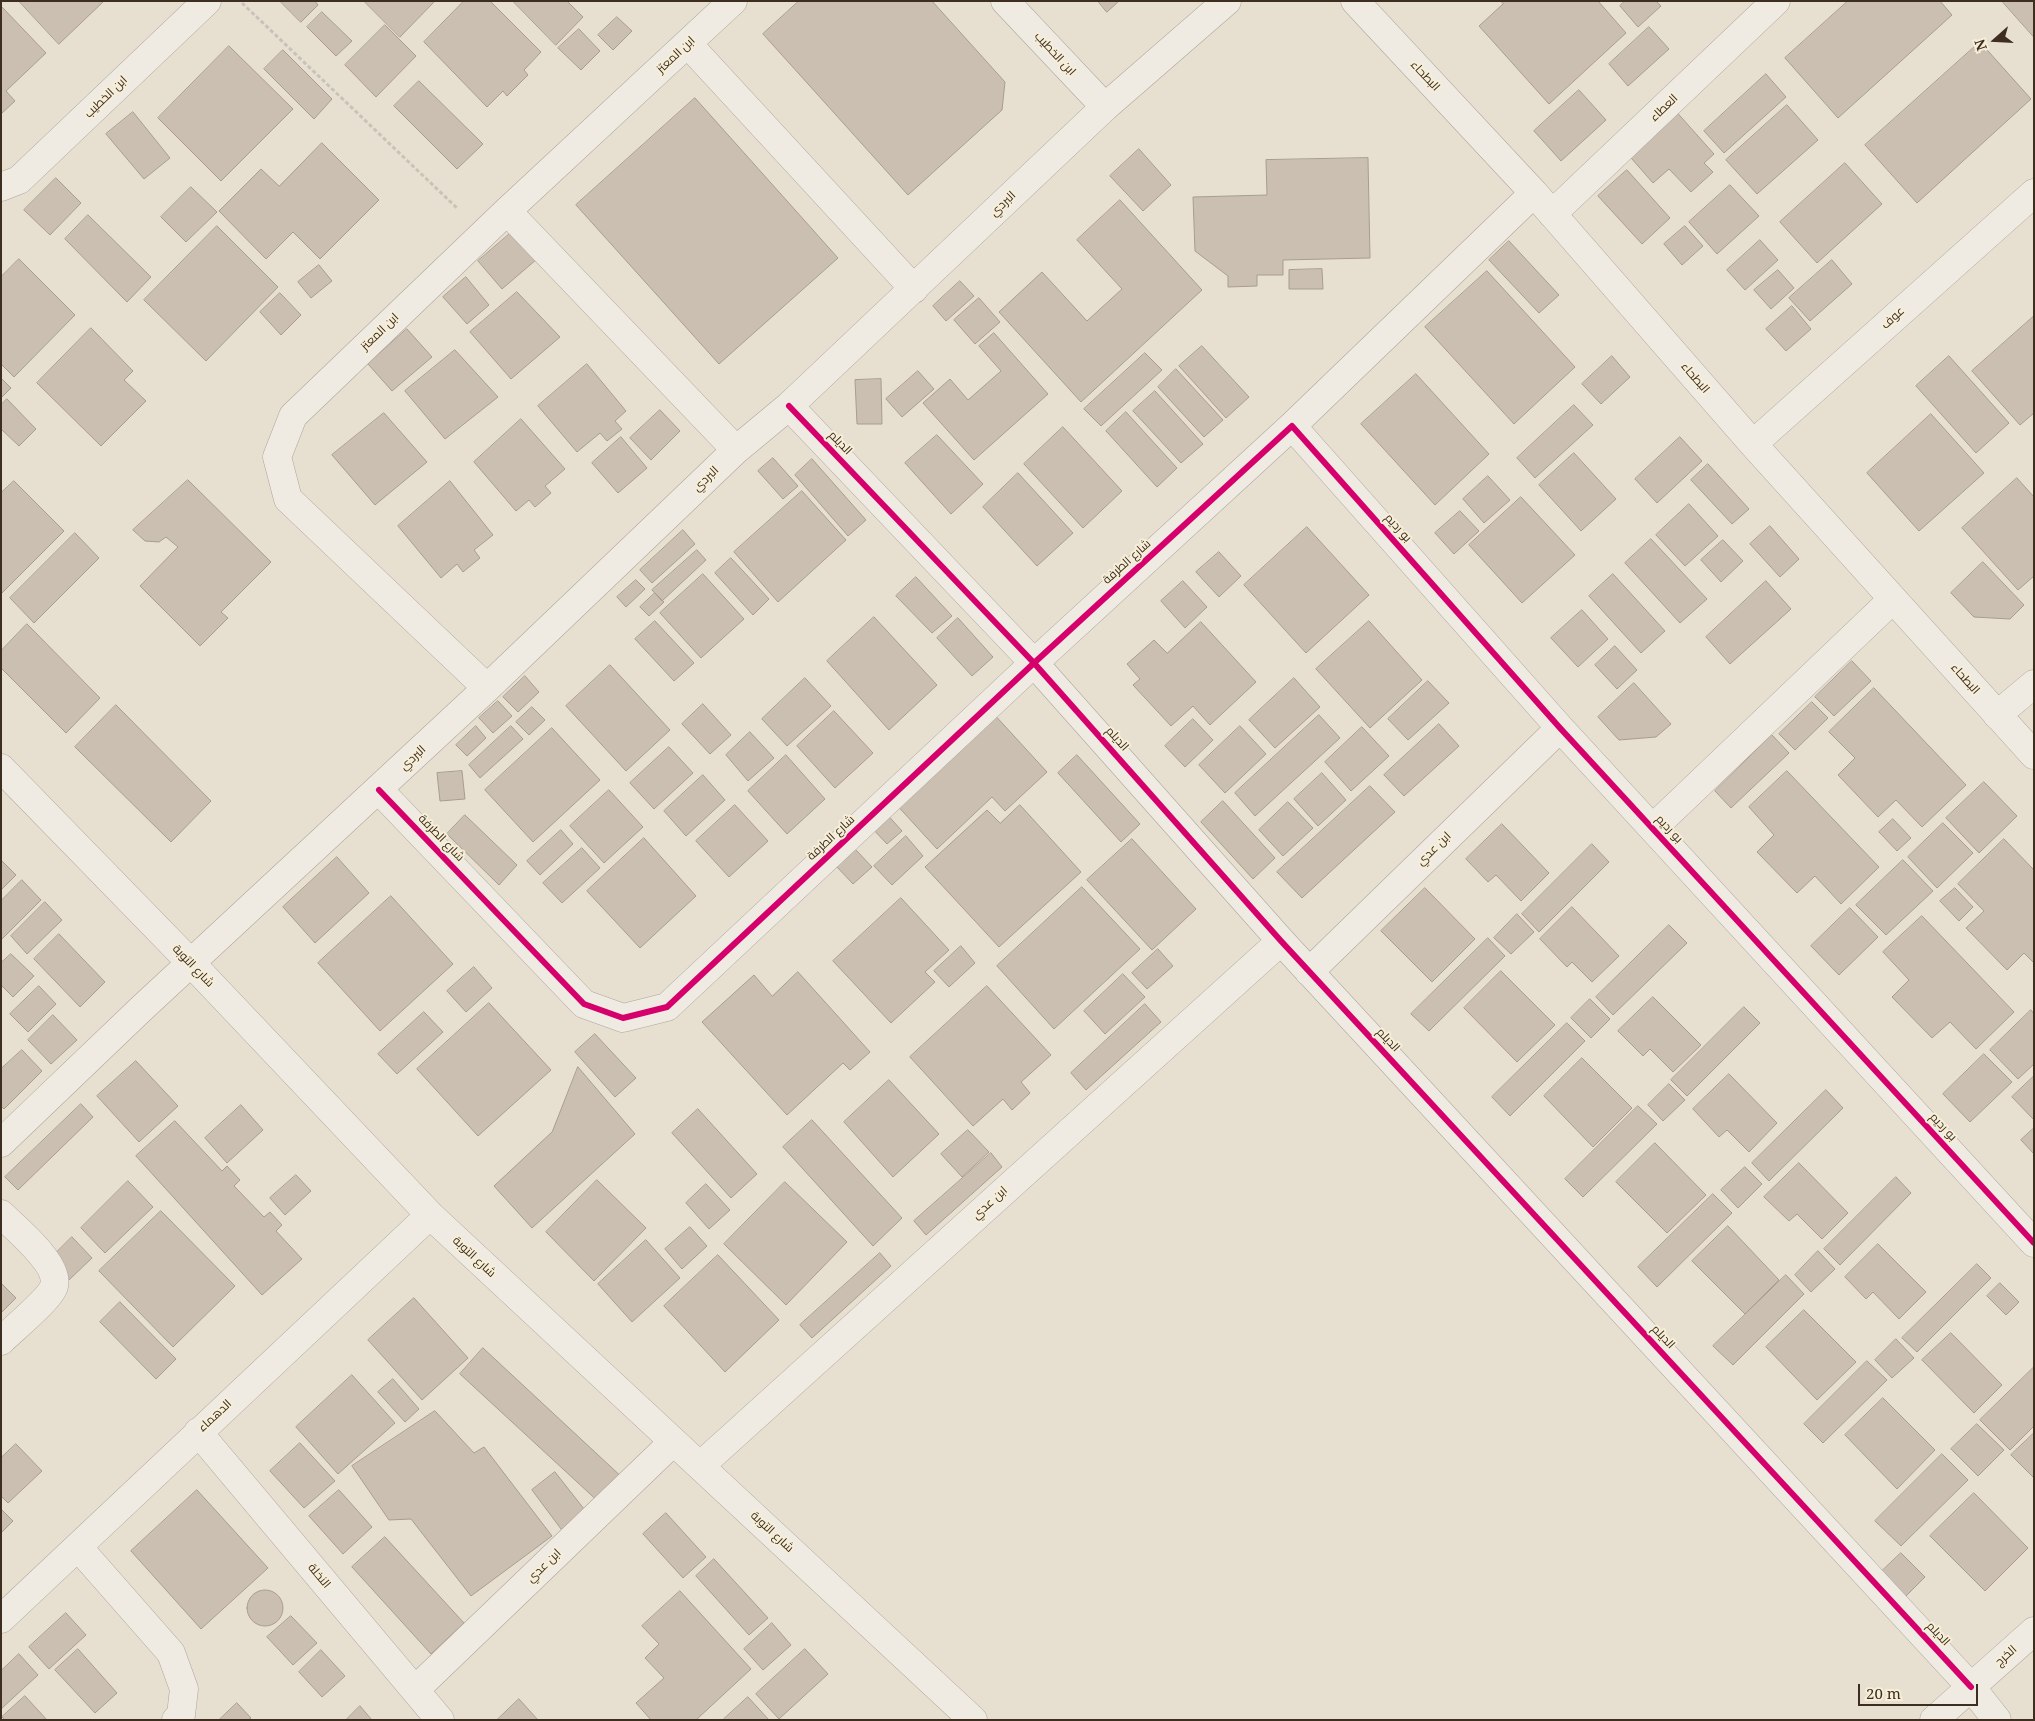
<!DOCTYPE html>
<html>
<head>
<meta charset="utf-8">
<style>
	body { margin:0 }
	#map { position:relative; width:2035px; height:1721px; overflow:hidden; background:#e7e0d1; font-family:"Noto Serif",serif }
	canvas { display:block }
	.frame { position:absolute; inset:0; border:2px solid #3d2e20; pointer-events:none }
	.north { position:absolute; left:1970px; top:15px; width:50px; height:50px; -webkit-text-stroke:4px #f7eed8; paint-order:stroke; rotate:251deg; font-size:14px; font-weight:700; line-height:20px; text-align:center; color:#3d2e20 }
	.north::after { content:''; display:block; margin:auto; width:18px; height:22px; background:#3d2e20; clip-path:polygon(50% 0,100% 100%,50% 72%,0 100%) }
	.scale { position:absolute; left:1858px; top:1684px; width:120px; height:22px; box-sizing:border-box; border:2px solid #3d2e20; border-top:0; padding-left:6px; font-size:15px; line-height:18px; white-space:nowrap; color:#3d2e20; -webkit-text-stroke:4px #f7eed8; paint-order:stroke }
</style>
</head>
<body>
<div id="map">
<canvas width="2035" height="1721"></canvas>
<div class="frame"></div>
<div class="north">N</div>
<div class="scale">20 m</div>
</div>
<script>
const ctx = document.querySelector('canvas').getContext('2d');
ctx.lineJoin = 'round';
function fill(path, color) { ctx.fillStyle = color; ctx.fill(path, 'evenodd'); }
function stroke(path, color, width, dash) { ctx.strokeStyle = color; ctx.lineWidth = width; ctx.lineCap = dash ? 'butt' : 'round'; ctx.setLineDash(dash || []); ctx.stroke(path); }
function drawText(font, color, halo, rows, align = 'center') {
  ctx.font = font + ' "Noto Serif",Cairo,serif'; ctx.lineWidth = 4; ctx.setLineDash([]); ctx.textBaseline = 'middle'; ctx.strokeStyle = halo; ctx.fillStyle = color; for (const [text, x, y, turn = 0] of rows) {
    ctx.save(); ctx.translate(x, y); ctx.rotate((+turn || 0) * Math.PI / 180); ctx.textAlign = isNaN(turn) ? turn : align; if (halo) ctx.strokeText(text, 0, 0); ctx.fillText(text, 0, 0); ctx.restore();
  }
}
const building = new Path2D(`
	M19,1H104L59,44Z
	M280,1H315L318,5L301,22Z
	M364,1H435L400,37Z
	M464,1H490L541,52L524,70L528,75L507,96L503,91L487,107L424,42Z
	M513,1H567L583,17L556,45Z
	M799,1H932L1005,82L1002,110L908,195L763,34Z
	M1098,1H1119L1107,12Z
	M1501,1H1598L1626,33L1549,104L1479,26L1503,4Z
	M1625,1H1656L1661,6L1638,27L1620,6Z
	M1848,1H1940L1952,15L1838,118L1785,58Z
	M2002,1H2034V37Z
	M1,6L46,53L6,91L15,101L1,114Z
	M322,12L352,41L336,56L307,27Z
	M617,17L632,31L613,50L598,35Z
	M385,25L416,56L376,97L345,65Z
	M1649,27L1669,49L1628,86L1609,64Z
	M579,29L600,51L581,70L558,48Z
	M1980,42L2031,99L1917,203L1865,145Z
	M229,46L293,109L221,181L158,118Z
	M283,50L332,99L314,119L264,69Z
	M1766,74L1786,97L1724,153L1704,131Z
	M419,81L483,144L457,169L394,106Z
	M1579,90L1606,120L1561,161L1534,131Z
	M695,98L838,258L719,364L576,205Z
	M1787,105L1818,140L1757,194L1726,160Z
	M1673,108L1714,154L1704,163L1713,172L1691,192L1669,169L1653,183L1625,151Z
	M133,112L170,158L144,179L106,134Z
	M322,143L379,200L320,259L293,232L266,259L219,211L261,169L279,186Z
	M1139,149L1171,185L1143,211L1110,176Z
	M1368,158L1370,258L1283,260V275H1257V286L1228,287V276L1195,251L1193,197L1267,195L1266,160Z
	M1845,163L1882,204L1817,263L1780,222Z
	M1627,170L1670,218L1642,244L1598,196Z
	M56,178L81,203L50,235L24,210Z
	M1730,185L1759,216L1717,254L1689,222Z
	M191,187L217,212L186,242L161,217Z
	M1120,200L1202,290L1081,402L999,312L1042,272L1087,321L1122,289L1077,240Z
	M88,215L151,277L127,302L65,239Z
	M217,226L278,287L206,361L144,300Z
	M1685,226L1703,246L1682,265L1664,244Z
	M513,231L537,259L502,289L478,261Z
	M1760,240L1778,260L1745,290L1727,270Z
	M1509,241L1559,295L1539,313L1489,260Z
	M19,259L75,315L14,377L1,364V277Z
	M1832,260L1852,284L1810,321L1789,298Z
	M319,265L332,281L311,298L298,282Z
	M1322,269L1323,289H1289V270Z
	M1778,270L1794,288L1771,309L1754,290Z
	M1487,271L1575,367L1514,424L1425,327Z
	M466,277L489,305L467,324L443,297Z
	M960,281L974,296L946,321L933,306Z
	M517,292L560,337L511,379L470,332Z
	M280,293L301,315L281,335L260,312Z
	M979,298L1000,322L975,344L954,320Z
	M1792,306L1811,329L1786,351L1766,329Z
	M2034,316V413L2020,425L1972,371Z
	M91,328L133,371L124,380L146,401L101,446L37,383Z
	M407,329L432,357L392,391L368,364Z
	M994,333L1048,394L974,460L923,403L950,379L968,400L1001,371L979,346Z
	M1202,346L1249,397L1226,418L1179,366Z
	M455,350L498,397L445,439L405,391Z
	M1145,353L1162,370L1101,426L1084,409Z
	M1612,356L1630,377L1601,404L1582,384Z
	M1949,356L2009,423L1976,453L1916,386Z
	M587,364L626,411L615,421L622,429L607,441L600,433L577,452L538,406Z
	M1176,369L1223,420L1204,437L1158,387Z
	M918,371L934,389L902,417L886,399Z
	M1416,374L1489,454L1435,505L1361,424Z
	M1,378L11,388L1,398Z
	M881,379L882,424H857L855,380Z
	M1155,391L1203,444L1181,463L1133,411Z
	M7,399L36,429L19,446L1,429V405Z
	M1574,405L1593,425L1535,478L1517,458Z
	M660,410L680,431L651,460L630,438Z
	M1126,412L1177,468L1157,487L1106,431Z
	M384,413L427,462L375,505L332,455Z
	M1931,414L1984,473L1919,531L1867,473Z
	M521,419L565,469L545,486L551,493L535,507L529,500L516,511L474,462Z
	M1063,427L1122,491L1083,528L1024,464Z
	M937,435L983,484L951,514L905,463Z
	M621,437L647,468L618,493L592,463Z
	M1680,437L1702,461L1657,503L1635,479Z
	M1574,453L1616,499L1581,531L1539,485Z
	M773,458L798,486L783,499L758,471Z
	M812,459L866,520L848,536L795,475Z
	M1708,464L1749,509L1732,524L1691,480Z
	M1018,473L1073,533L1037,566L983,507Z
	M1488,476L1510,500L1484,523L1463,499Z
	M2017,478L2034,497V576L2018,590L1962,528Z
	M188,480L271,562L221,612L228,618L200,646L140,586L178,547L166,537L159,542L145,541L133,530Z
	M14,481L64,531L1,594V493Z
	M450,481L493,535L474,550L480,558L463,572L457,564L441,578L398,526Z
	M802,491L846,540L778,602L734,552Z
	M1521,497L1575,555L1522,603L1469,545Z
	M1689,504L1718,536L1685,566L1656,535Z
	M1460,511L1479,531L1454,554L1435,533Z
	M1770,526L1799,559L1780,577L1750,544Z
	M1307,527L1369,595L1306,653L1244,585Z
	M683,530L695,544L652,583L640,570Z
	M75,533L99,558L34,623L10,598Z
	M1651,539L1707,599L1680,623L1625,563Z
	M1723,540L1743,561L1721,582L1701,560Z
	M697,550L706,560L662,601L652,590Z
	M1219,552L1241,576L1219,597L1196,572Z
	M731,558L769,599L753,615L715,573Z
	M1983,562L2024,605L2010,619L1974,617L1951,593Z
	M703,574L744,619L701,658L660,613Z
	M1613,574L1665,631L1641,653L1589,596Z
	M916,577L952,616L932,633L896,596Z
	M636,580L645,589L626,607L617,597Z
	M1183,581L1207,607L1185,628L1161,601Z
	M1766,581L1791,609L1730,664L1706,637Z
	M655,593L664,602L649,616L640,607Z
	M1582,610L1608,639L1578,667L1551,638Z
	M874,617L937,685L889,730L827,661Z
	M958,618L993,657L972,676L937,638Z
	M655,621L694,663L674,681L635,639Z
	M1369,621L1422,680L1370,728L1316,669Z
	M1201,622L1256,682L1210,725L1193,706L1171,726L1133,685L1140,679L1127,664L1154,640L1167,653Z
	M27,624L100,698L66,733L1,668V651Z
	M1615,646L1637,670L1617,689L1595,665Z
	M1852,661L1871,681L1834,716L1815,697Z
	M610,665L670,730L626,771L566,706Z
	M525,676L539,692L518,712L503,697Z
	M805,678L831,706L787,746L762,719Z
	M1294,678L1320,707L1275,748L1249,720Z
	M1428,681L1449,703L1408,740L1388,719Z
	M1634,683L1671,724L1656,737L1619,740L1598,717Z
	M1874,688L1966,785L1922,827L1896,800L1878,817L1838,775L1855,758L1829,732Z
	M498,701L512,716L493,733L479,718Z
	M1812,702L1828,718L1795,750L1779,734Z
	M703,704L731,735L710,754L682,724Z
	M116,705L211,801L171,842L75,747Z
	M532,707L545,720L529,735L516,722Z
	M834,711L873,753L835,788L797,746Z
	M992,712L1047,772L1005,811L992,797L937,849L894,802Z
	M1319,715L1340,738L1255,816L1235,793Z
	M1193,719L1213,740L1185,767L1165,746Z
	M1439,724L1459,746L1404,796L1384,775Z
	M476,726L486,738L467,756L456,745Z
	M511,726L523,739L480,778L469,765Z
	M1240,726L1266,754L1225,793L1199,765Z
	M1362,727L1389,756L1351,791L1325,762Z
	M552,728L600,780L533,842L485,790Z
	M750,732L774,758L748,781L726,755Z
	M1772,735L1789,753L1731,808L1715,791Z
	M669,747L693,773L654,809L630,783Z
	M786,755L825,799L787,834L748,791Z
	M1077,755L1140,824L1121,842L1058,773Z
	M462,771L465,799L440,801L437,773Z
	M1787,771L1879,867L1841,904L1815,876L1797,893L1757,852L1774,835L1749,807Z
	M1322,773L1346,800L1318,826L1294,799Z
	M703,775L725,800L686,836L664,811Z
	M1984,782L2017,816L1979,853L1946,818Z
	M1370,786L1395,812L1302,898L1277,872Z
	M609,790L643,827L604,863L570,826Z
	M1223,801L1275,858L1253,879L1201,822Z
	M1288,802L1313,828L1283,856L1259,830Z
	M735,805L768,841L729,877L696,841Z
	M1020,805L1081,872L999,947L925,867L987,810L1000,823Z
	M884,811L902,831L887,844L869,825Z
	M465,815L517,865L499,885L447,834Z
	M1893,819L1911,838L1897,851L1879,832Z
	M1943,823L1973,853L1937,888L1908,857Z
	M1502,824L1549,873L1521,901L1496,875L1488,882L1466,859Z
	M561,830L573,844L540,875L527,861Z
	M906,836L923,856L892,885L874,866Z
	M644,838L696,896L640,948L587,891Z
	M1132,839L1196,909L1152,950L1087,880Z
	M2004,839L2034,870V963L2024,953L2007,970L1966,928L1984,911L1958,884Z
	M1592,844L1609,862L1539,932L1522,914Z
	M582,848L600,868L562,903L543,883Z
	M856,850L872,867L853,884L837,867Z
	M337,857L369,893L315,943L283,907Z
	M1,860L16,875L1,890Z
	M1903,860L1933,891L1886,935L1856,905Z
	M22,880L41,900L1,940V901Z
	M1082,887L1140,949L1054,1029L997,966Z
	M1425,888L1475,939L1432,982L1381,931Z
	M1955,888L1973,907L1959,921L1940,901Z
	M391,896L453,964L380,1031L318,963Z
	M901,898L949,950L925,972L935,982L891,1023L833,961Z
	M45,902L62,920L27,954L11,936Z
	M1572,907L1619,956L1592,982L1572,962L1567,967L1540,939Z
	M1850,908L1878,937L1839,975L1811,946Z
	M1517,914L1534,932L1511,954L1494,938Z
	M1922,916L2014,1012L1976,1049L1950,1022L1932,1038L1892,997L1909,980L1883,952Z
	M1669,925L1687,943L1613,1015L1596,997Z
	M59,934L105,982L80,1007L34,959Z
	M1488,938L1505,956L1429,1031L1411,1014Z
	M961,946L975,963L949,987L934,971Z
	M1158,949L1173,966L1147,989L1132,973Z
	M11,954L34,976L13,997L1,985V963Z
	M474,967L492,988L466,1012L447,991Z
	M1501,971L1555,1025L1517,1062L1464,1008Z
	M798,972L870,1052L850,1070L843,1063L787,1115L702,1022L754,975L772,996Z
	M1123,974L1145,997L1105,1034L1084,1011Z
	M39,986L56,1004L28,1032L10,1014Z
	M987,986L1051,1055L1021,1082L1030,1093L1012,1110L1003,1099L973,1126L910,1057Z
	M1653,997L1701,1045L1673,1072L1650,1049L1643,1056L1618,1031Z
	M1590,999L1610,1019L1591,1038L1571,1018Z
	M489,1003L551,1070L478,1136L417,1069Z
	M1145,1004L1161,1022L1086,1090L1071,1073Z
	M1744,1007L1760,1023L1687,1096L1671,1080Z
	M2031,1010L2034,1014V1064L2018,1079L1990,1050Z
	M424,1012L443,1032L397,1074L378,1054Z
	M53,1015L77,1040L51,1064L28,1040Z
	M1567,1023L1585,1041L1510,1116L1492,1097Z
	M595,1034L636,1078L615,1097L575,1052Z
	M22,1050L42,1071L4,1109L1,1106V1069Z
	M1984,1054L2012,1082L1970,1122L1943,1094Z
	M1582,1058L1632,1108L1593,1147L1544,1096Z
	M136,1061L178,1106L139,1142L97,1096Z
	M578,1067L635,1134L532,1228L494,1186L552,1132Z
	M1729,1074L1777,1123L1749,1152L1727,1130L1719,1137L1693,1109Z
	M2034,1076V1120L2012,1097Z
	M889,1080L939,1134L893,1177L844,1122Z
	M1669,1084L1685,1100L1663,1121L1648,1105Z
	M1826,1090L1843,1108L1769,1181L1752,1163Z
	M81,1104L93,1117L18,1190L5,1177Z
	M241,1105L263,1130L227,1163L205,1138Z
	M1638,1106L1657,1124L1583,1197L1565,1179Z
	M698,1109L757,1174L731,1198L672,1133Z
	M812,1120L902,1218L873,1246L783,1147Z
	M175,1121L222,1171L227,1166L240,1180L234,1186L264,1217L270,1212L282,1225L276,1231L302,1259L262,1295L136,1156Z
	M2034,1128V1154L2021,1140Z
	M968,1130L989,1152L962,1177L941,1154Z
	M1655,1143L1706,1195L1667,1233L1616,1182Z
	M991,1153L1002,1167L926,1235L914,1221Z
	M1799,1163L1848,1213L1822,1239L1797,1214L1789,1221L1764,1197Z
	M1745,1167L1762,1184L1738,1208L1721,1190Z
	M296,1175L311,1191L285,1215L270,1198Z
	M1896,1177L1911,1193L1840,1265L1824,1249Z
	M597,1180L646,1228L594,1281L546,1232Z
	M128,1181L153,1207L105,1253L81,1228Z
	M785,1182L847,1242L786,1305L724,1244Z
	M706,1184L730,1210L709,1229L686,1203Z
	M1713,1194L1732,1213L1657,1287L1638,1267Z
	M161,1211L235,1286L173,1347L99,1271Z
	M1728,1226L1779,1280L1745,1314L1692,1261Z
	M690,1227L707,1246L682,1269L665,1249Z
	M72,1237L92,1258L69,1280L49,1260Z
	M646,1240L680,1278L632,1322L598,1284Z
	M1878,1244L1926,1292L1899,1319L1873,1292L1866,1299L1845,1277Z
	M1818,1251L1835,1269L1811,1292L1795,1275Z
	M880,1253L891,1266L812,1338L800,1325Z
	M718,1255L779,1320L725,1372L664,1306Z
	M1977,1264L1991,1278L1917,1352L1902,1338Z
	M1786,1275L1804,1294L1733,1365L1713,1346Z
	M1,1283L16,1298L1,1313Z
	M2000,1283L2019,1302L2006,1315L1987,1296Z
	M414,1298L468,1358L422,1400L368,1340Z
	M120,1302L176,1359L156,1379L100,1322Z
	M1804,1310L1856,1362L1817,1400L1766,1347Z
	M1951,1333L2002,1385L1974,1413L1922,1360Z
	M1896,1339L1914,1358L1892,1378L1875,1360Z
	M483,1348L625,1480L602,1505L460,1374Z
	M1867,1361L1887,1380L1823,1443L1804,1424Z
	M2034,1367V1426L2010,1450L1980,1420Z
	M352,1375L395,1423L338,1474L296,1427Z
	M393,1379L419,1409L405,1422L378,1392Z
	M1883,1398L1935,1450L1897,1489L1845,1435Z
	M435,1411L474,1453L484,1447L552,1536L471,1596L411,1519L389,1520L352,1466Z
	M1977,1424L2004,1450L1978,1476L1951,1449Z
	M2034,1433V1478L2011,1455Z
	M300,1443L335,1481L304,1508L270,1471Z
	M16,1444L42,1471L8,1503L1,1496V1458Z
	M1942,1454L1968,1480L1901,1546L1875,1521Z
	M555,1472L588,1514L564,1533L532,1490Z
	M197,1490L268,1568L201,1629L131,1551Z
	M339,1490L372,1527L343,1554L309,1516Z
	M1974,1493L2028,1548L1985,1591L1930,1536Z
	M1,1509L13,1521L1,1533Z
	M666,1513L706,1557L683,1578L643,1534Z
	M385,1537L464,1623L431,1654L352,1567Z
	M1901,1553L1925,1577L1906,1596L1881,1572Z
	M714,1559L768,1618L749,1635L696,1576Z
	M247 1608a18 18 0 1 1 36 0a18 18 0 1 1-36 0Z
	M680,1591L751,1669L696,1720H651L636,1703L664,1678L645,1658L659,1644L642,1626Z
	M66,1613L86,1635L49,1669L29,1647Z
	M291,1616L317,1643L293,1665L267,1637Z
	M772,1623L791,1645L763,1670L744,1649Z
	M78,1649L117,1693L95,1713L55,1670Z
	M805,1649L828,1674L779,1719L756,1694Z
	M321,1650L345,1676L322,1697L299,1672Z
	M19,1654L38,1675L1,1709V1671Z
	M25,1696L47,1720H5L2,1717Z
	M748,1697L769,1720H725L724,1719Z
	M519,1699L538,1720H497Z
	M237,1703L251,1718L248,1720H219Z
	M360,1706L372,1720H346Z`);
const path = new Path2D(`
	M242,3L458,209`);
const minor = new Path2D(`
	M1005,1L1105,107
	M1355,1L1534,193L1753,444L2034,755
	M688,44L914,289
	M1,187L19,180L207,1
	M507,211L736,450
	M1552,214L1776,1
	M789,406L1034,663L1281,941L1971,1687L1997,1720
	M1292,426L1560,728L2034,1243
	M1753,444L2034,193
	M487,688L288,499L277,457L293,416L507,211L733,1
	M1997,715L2034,684
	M1,768L191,963L430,1215L973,1720
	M379,790L584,1004L623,1018L667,1007L1034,663L1292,426L1534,193
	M1653,828L1893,599
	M1309,972L1560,728
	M1,1143L141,1009L487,688L736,450L789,406L1105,107L1227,1
	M1,1214C15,1228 60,1264 54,1286C51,1298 12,1330 1,1341
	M198,1432L440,1720
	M700,1466L1281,941
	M78,1547L171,1653L184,1689L181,1715L176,1720
	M1,1619L430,1215
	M415,1690L673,1442
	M1934,1720L2034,1631`);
const cycleway = new Path2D(`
	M789,406L1034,663L1281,941L1971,1687
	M379,790L584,1004L623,1018L667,1007L1034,663L1292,426L1560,728L2034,1243`);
const streetNames = [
	["ابن الخطيب",1055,54,47],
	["ابن المعتز",676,55,-43],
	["البطحاء",1425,76,47],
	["ابن الخطيب",106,97,-44],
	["العطاء",1664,108,-44],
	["البردي",1003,204,-44],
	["عوف",1893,318,-42],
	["ابن المعتز",380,332,-44],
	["البطحاء",1695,378,49],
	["الديلم",840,443,46],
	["البردي",706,479,-44],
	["بو رديم",1398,528,48],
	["شارع الطرفة",1127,562,-42],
	["البطحاء",1965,679,48],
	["الديلم",1117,739,48],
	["البردي",413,758,-43],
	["بو رديم",1669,829,47],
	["شارع الطرفة",441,838,46],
	["شارع الطرفة",831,838,-43],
	["ابن عدي",1434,849,-44],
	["شارع التوبة",193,966,46],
	["الديلم",1388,1040,47],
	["بو رديم",1943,1127,47],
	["ابن عدي",990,1203,-42],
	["شارع التوبة",474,1257,43],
	["الديلم",1663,1337,47],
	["الدهماء",215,1416,-43],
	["شارع التوبة",772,1532,43],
	["ابن عدي",544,1566,-44],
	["النخلة",319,1576,50],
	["الديلم",1938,1634,47],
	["الخرج",2006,1656,-42]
];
fill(building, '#cbbfb2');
stroke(building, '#a89c90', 1);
stroke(minor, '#ada599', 29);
stroke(path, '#c8c2b9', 3, [4, 2.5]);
stroke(minor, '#efebe3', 28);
stroke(cycleway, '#d6006c', 6);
drawText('12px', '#3d2e20', '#f7eed8', streetNames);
</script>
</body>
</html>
